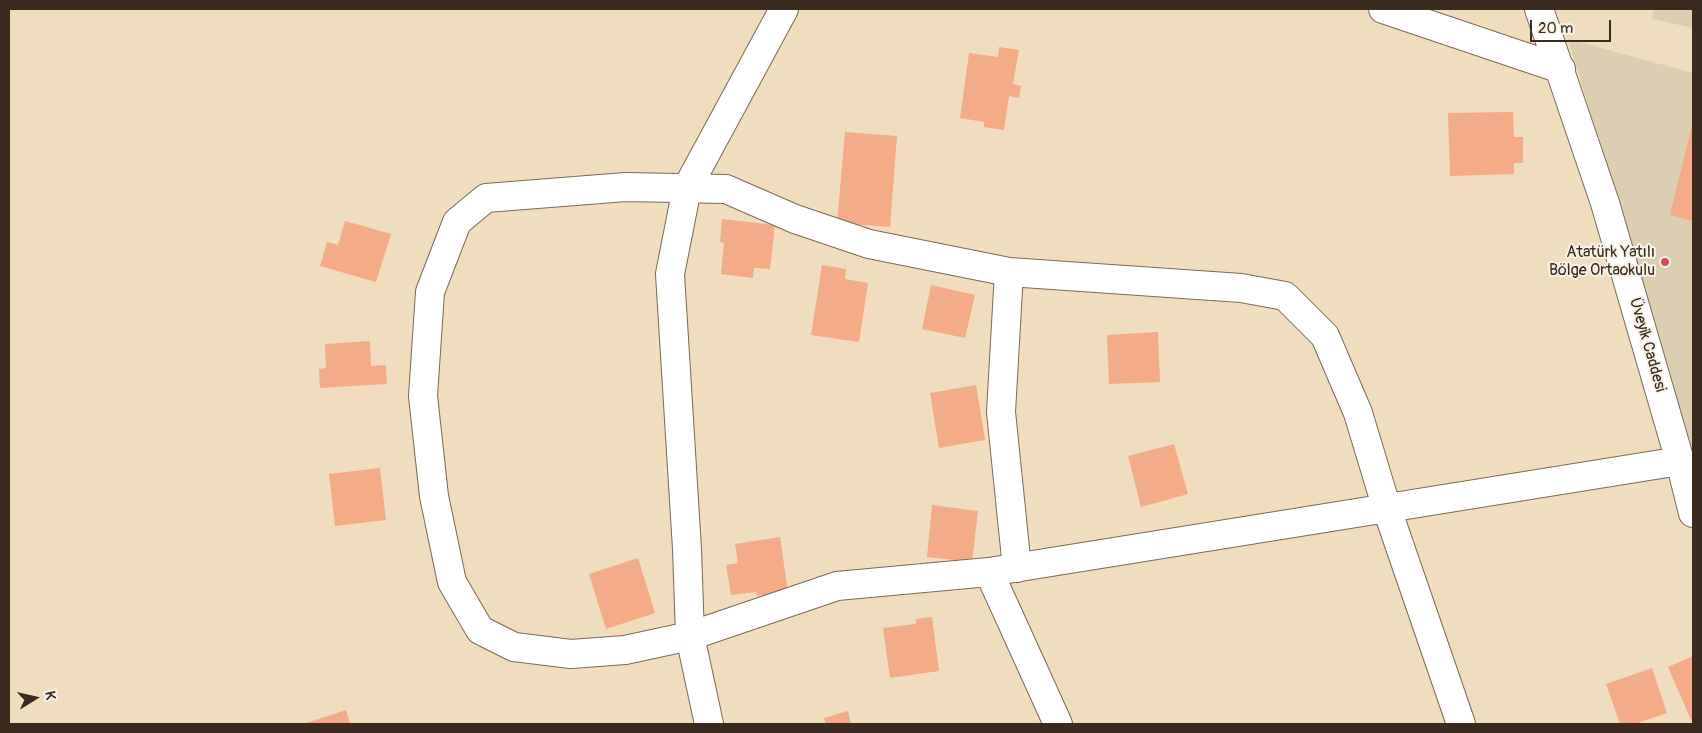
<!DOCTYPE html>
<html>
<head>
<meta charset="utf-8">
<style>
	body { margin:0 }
	#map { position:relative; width:1702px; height:733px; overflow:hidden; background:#f0ddbe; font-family:Pangolin,sans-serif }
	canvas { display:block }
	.frame { position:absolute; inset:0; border:10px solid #3b2a1e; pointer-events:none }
	.north { position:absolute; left:10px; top:673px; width:50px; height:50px; -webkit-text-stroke:4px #f7f3e8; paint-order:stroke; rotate:80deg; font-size:14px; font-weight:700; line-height:20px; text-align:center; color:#3b2a1e }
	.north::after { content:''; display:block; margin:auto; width:18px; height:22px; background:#3b2a1e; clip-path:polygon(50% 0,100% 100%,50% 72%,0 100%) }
	.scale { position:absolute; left:1530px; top:20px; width:81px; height:22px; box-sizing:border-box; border:2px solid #3b2a1e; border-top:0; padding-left:6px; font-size:15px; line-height:18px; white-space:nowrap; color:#3b2a1e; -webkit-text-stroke:4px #f7f3e8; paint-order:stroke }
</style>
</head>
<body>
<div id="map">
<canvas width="1702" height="733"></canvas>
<div class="frame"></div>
<div class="north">K</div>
<div class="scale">20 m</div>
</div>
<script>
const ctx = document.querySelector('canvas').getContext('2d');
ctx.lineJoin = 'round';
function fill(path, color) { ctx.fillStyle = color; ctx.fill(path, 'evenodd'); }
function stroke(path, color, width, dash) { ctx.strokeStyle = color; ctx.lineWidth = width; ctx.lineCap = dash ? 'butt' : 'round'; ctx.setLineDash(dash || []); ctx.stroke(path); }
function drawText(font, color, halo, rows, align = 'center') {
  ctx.font = font + ' Pangolin,sans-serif'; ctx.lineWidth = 4; ctx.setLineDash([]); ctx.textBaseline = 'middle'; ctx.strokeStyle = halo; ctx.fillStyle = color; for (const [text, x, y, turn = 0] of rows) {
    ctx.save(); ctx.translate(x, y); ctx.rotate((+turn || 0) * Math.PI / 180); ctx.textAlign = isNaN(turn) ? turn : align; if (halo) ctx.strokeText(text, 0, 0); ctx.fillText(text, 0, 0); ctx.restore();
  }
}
const built = new Path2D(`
	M1654,9H1693V28L1652,19Z
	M1568,39L1693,73V451Z`);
const building = new Path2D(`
	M999,47L1019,50L1013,84L1021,86L1019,98L1009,96L1004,130L984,127V122L960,118L969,53L998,57Z
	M1513,112L1514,137H1523V163H1514V174L1450,176L1448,113Z
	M1693,121V221L1670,215Z
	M845,132L897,136L890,227L837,223Z
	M722,219L775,225L770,269L754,268L753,278L721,274L724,243L720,242Z
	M345,221L391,234L376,282L320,266L327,242L338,245Z
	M822,265L846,269L845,279L868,283L859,342L811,335Z
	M931,285L975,295L965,338L922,329Z
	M1158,332L1160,382L1109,384L1107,335Z
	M370,341L371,366L386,365L387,384L320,388L319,369L326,368L325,344Z
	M976,385L985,440L939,448L930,393Z
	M1174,444L1188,494L1141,507L1128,456Z
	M380,468L386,520L335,526L329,474Z
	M932,505L978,511L972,562L927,557Z
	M780,537L788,592L757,596L756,592L731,595L726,565L738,563L735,544Z
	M638,558L655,613L606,629L589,574Z
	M932,617L939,671L890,678L883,628L916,624V619Z
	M1693,656V719L1691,720L1668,667Z
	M1652,668L1667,713L1635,724H1620L1606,684Z
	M346,710L350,724H303Z
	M848,711L851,724H826L824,718Z`);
const minor = new Path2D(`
	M784,9L687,188L670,274L687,549L690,636L837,586L989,572L1680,461
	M1383,9L1561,69
	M1539,9L1605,203L1680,461L1693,513
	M1009,272L1001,412L1017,568
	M989,572L1058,724
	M709,724L690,636L625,650L571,654L514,647L480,630L452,582L434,496L423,396L430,292L457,222L486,198L626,187L726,189L795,219L869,244L1009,272L1241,288L1285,296L1325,336L1358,413L1387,509L1461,724`);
const markers = [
	[1665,262,5,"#d1495b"]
];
const poiNames = [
	["Atatürk Yatılı",1655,253],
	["Bölge Ortaokulu",1655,271]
];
const streetNames = [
	["Üveyik Caddesi",1647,345,74]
];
fill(built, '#deceb1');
fill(building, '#f3ab88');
stroke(minor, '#7a6956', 30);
stroke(minor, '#fff', 28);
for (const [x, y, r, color] of markers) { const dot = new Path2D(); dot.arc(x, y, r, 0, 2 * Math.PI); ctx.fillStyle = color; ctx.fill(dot); stroke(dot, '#f7f3e8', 2); }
drawText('16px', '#3b2a1e', '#f7f3e8', poiNames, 'right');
drawText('16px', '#3b2a1e', '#f7f3e8', streetNames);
</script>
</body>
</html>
